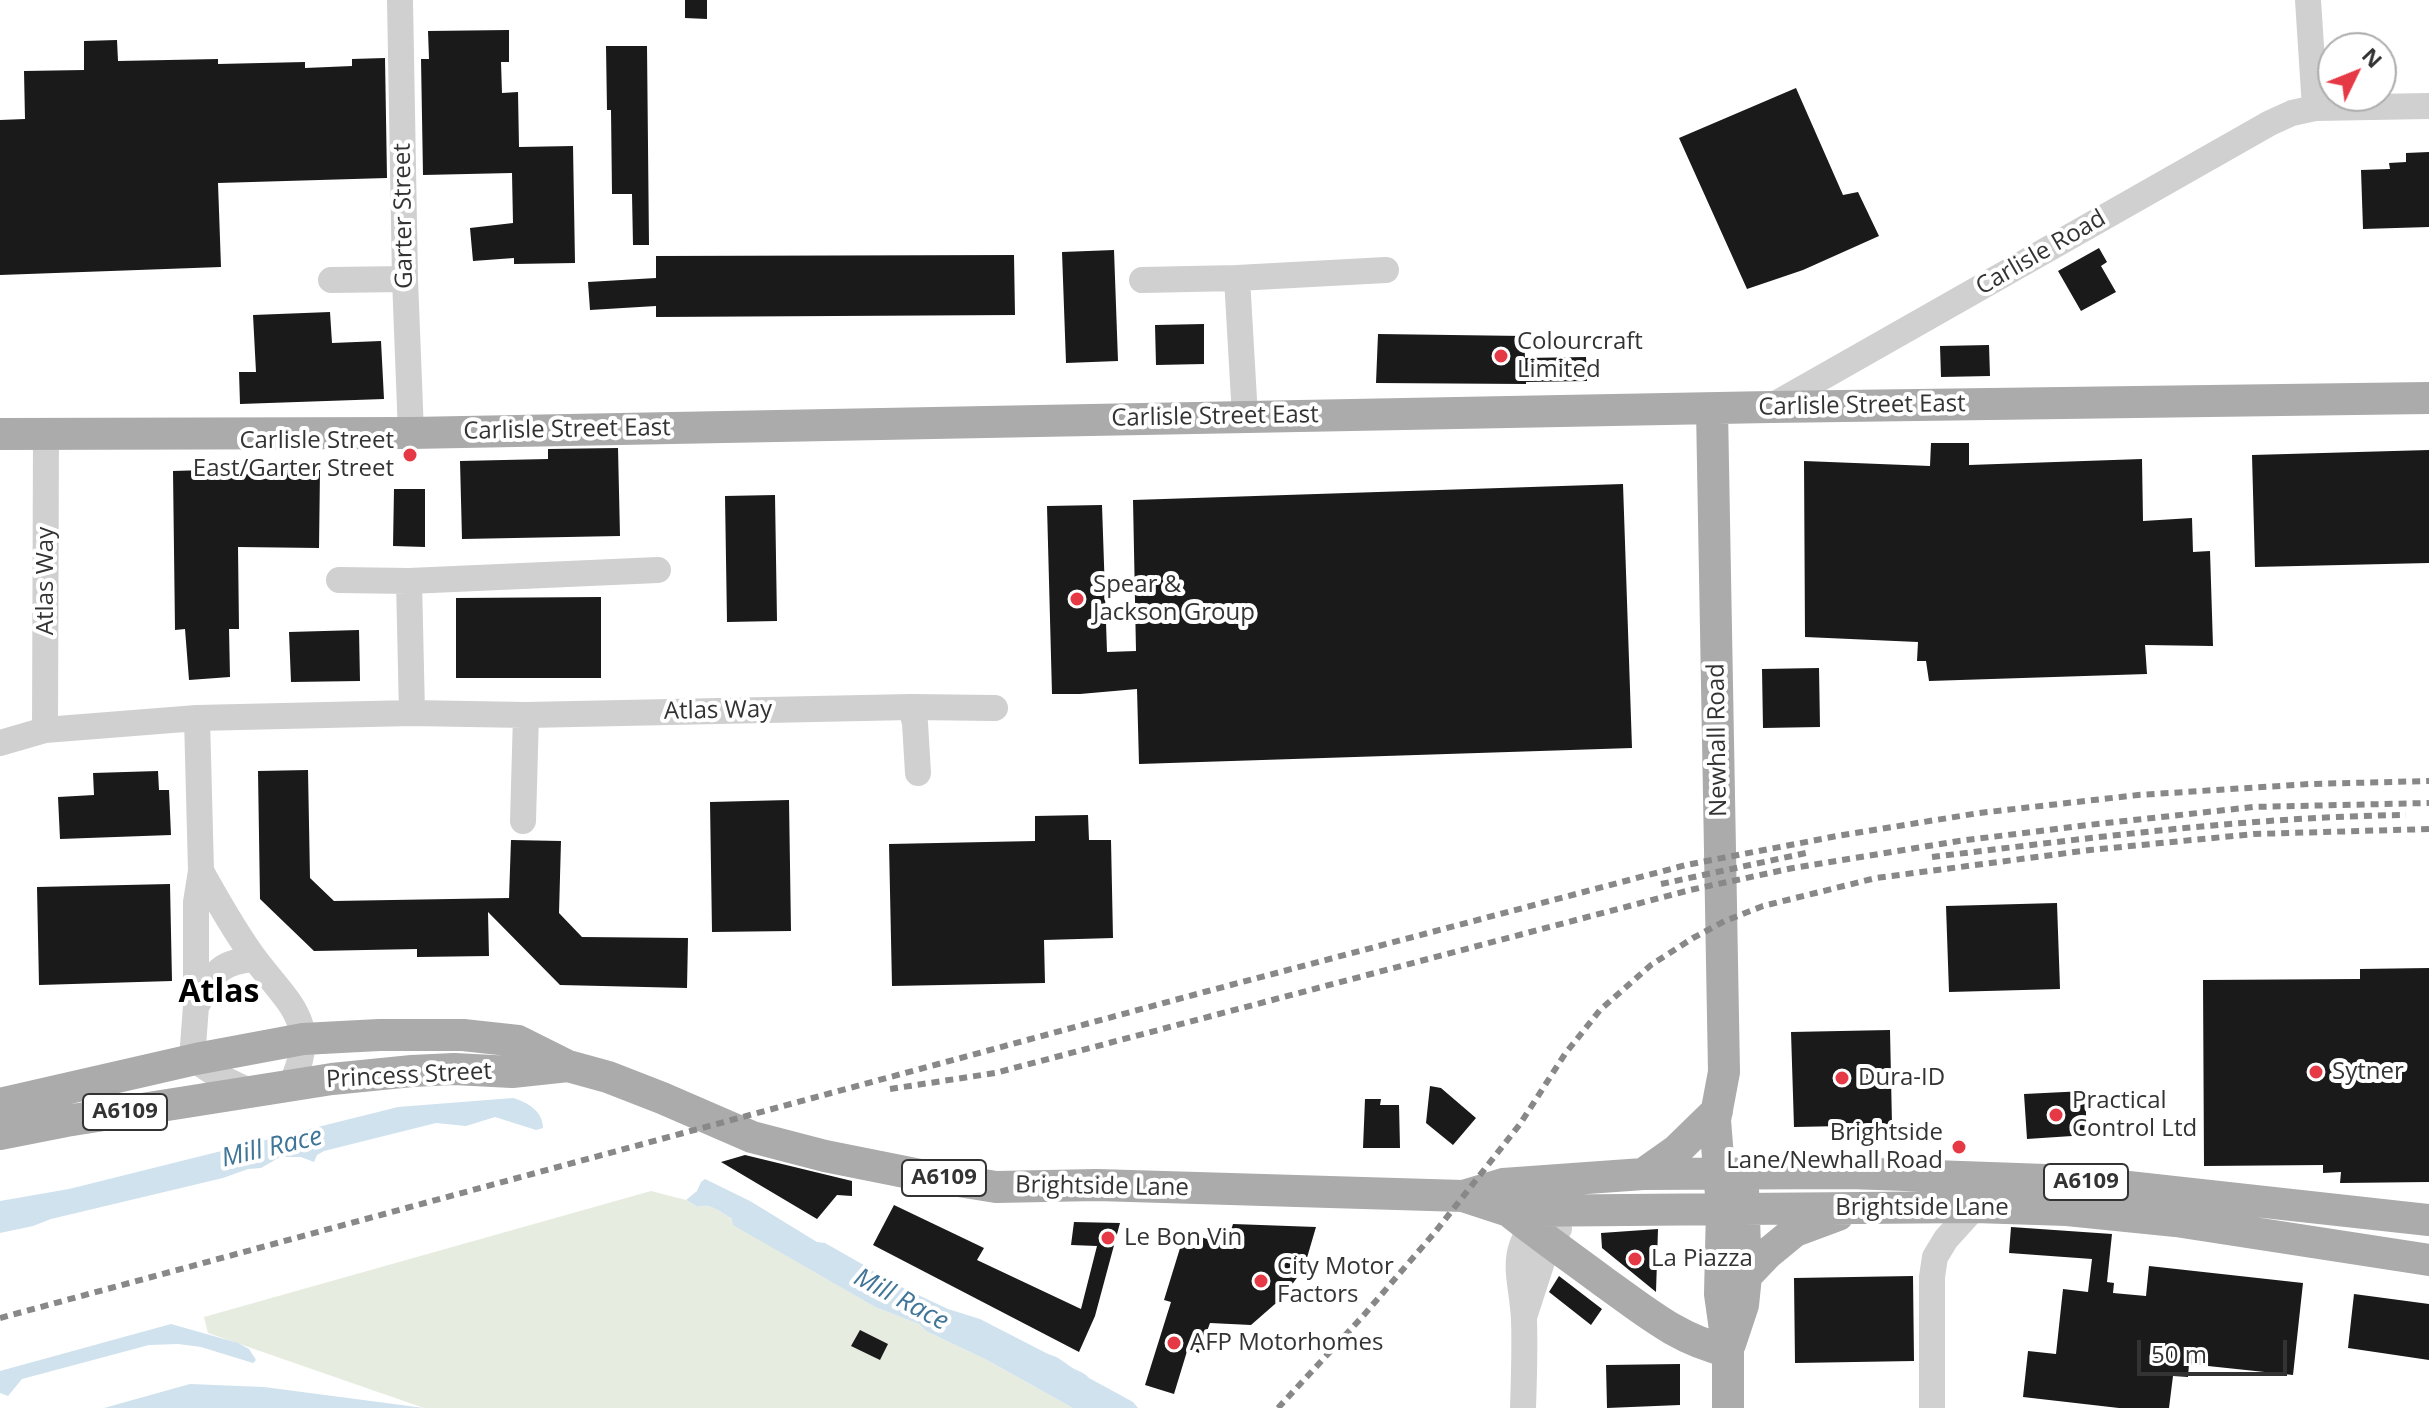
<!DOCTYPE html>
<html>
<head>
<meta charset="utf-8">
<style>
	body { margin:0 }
	#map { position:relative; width:2429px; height:1408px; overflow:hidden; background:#fff; font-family:"Open Sans",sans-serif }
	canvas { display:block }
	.north { position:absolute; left:2317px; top:32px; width:80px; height:80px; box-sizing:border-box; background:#fff; border:2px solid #adadad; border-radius:50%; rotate:47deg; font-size:22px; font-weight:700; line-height:32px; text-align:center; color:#333 }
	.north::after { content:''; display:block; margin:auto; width:28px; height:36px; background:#e63946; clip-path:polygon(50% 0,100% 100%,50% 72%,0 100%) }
	.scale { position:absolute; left:2137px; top:1340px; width:150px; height:36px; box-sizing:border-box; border:4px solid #333; border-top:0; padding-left:10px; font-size:24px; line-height:28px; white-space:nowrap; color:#333; -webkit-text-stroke:6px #fff; paint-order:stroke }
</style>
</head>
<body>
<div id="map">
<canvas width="2429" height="1408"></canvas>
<div class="north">N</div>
<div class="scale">50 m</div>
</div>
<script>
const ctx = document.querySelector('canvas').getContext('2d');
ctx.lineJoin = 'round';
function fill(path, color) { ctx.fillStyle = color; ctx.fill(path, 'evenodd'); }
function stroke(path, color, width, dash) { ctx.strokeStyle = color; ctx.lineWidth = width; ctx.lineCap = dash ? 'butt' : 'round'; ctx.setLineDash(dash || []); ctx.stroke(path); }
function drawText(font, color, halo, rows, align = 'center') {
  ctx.font = font + ' "Open Sans",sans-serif'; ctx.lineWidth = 8; ctx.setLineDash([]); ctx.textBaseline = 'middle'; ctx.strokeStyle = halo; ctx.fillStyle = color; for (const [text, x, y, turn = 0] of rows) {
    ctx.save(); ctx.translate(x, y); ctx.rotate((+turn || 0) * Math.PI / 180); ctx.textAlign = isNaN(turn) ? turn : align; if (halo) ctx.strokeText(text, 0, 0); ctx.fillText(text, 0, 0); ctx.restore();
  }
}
const green = new Path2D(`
	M651,1191L686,1200L698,1207C710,1202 722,1213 733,1220L734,1225L875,1307L919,1324L926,1331L987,1360L1073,1408H424L208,1333L204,1317Z`);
const water = new Path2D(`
	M513,1098C527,1102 543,1111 543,1128L536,1130L495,1117L466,1126L436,1123L324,1151L317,1155L314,1162L301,1157H280L261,1168L248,1169L223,1178L51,1219L33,1226L0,1233V1201L69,1189L398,1107Z
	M705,1179L750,1201L817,1242L825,1243L869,1268L882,1278L948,1309L980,1319L1048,1354C1059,1357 1062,1361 1071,1367C1078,1372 1083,1371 1089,1378L1133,1402L1138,1408H1073L987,1360L926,1331L919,1324L875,1307L733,1225L732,1219C722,1213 710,1202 698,1207L686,1200L697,1191L701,1182Z
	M171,1324L238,1343L249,1349L256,1360L253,1363L201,1347L178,1344L149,1345L22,1379L8,1396L0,1393V1371Z
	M190,1384L264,1387L424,1408H104Z`);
const building = new Path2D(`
	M685,0H707V19L685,18Z
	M509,30V62H501L502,93L518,92L519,147L573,146L575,263L514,264V258L473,261L470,228L513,223L512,173L423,175L421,59H429L428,31Z
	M117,40L118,61L218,59V64L305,62V68L352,66V59L385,58L387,178L218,183L221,267L0,275V120L25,119L24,71L84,70V41Z
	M606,46H647L649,245H633L632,194H612L611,110H607Z
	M1796,88L1843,195L1858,192L1879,236L1803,270L1747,289L1679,138Z
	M2429,152V227L2363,229L2361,170L2390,169L2389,163L2406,162V153Z
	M2099,248L2107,262L2101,266L2116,292L2081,311L2058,271Z
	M1114,250L1118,361L1066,363L1062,252Z
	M1014,255L1015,315L656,317V306L590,310L588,282L656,278V256Z
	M330,312L332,343L381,341L384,399L240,404L239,372H256L253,315Z
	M1204,324V364L1156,365L1155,325Z
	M1378,334L1524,336L1525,358L1586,357L1587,381L1526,382V384L1376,383Z
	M1989,345L1990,376L1941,377L1940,346Z
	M1931,443H1969V465L2142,459L2143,521L2192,518L2193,552L2210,551L2213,646L2145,645L2147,674L1929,681L1926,661H1917L1918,642L1805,637L1804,461L1930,466Z
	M618,448L620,536L462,539L460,461L548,459V449Z
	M2429,450V563L2255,567L2252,455Z
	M237,469L320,470L319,548L238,547L239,629H229L230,677L189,680L185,629L175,630L173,471Z
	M1623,484L1632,748L1139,764L1137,689L1080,694H1052L1047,506L1102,505L1107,652L1136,651L1133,500Z
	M394,489H425V547L393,546Z
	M775,495L777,621L727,622L725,496Z
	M601,597V678H456V598Z
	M359,630L360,681L291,682L289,632Z
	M1819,668L1820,727L1763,728L1762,669Z
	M308,770L310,878L334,901L509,898L511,840L561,841L559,913L582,937L688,938L687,988L560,985L488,912L489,956L417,957V949L314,951L260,899L258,771Z
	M158,771L159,790H169L171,835L60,839L58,797L94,795L93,773Z
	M789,800L791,931L712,932L710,802Z
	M1088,815L1089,840H1111L1113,938L1044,940L1045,983L892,986L889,844L1035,841V816Z
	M170,884L172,981L39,985L37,887Z
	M2057,903L2060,989L1949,992L1946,906Z
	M2429,968V1182L2340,1183L2341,1172L2323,1173V1165L2204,1166L2203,980L2360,979V969Z
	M1890,1030L1892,1125L1794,1127L1791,1032Z
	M1430,1086L1441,1088L1476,1118L1453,1145L1426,1123Z
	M2085,1091L2087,1135L2027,1139L2024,1094Z
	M1365,1099H1381L1380,1105H1399L1400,1148H1363Z
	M745,1155L852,1181V1196L837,1195L817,1219L721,1162Z
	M894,1205L984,1248L977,1260L1081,1309L1097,1246L1071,1245L1074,1222L1120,1223L1095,1316L1079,1352L873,1245Z
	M1233,1224L1316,1227L1304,1268L1283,1297L1251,1325L1210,1323L1199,1353L1188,1348L1174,1394L1145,1385L1171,1302L1164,1300L1185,1232L1226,1245Z
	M2011,1227L2112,1234L2107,1282L2114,1283L2113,1293L2146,1296L2149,1266L2303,1283L2293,1375L2189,1364L2188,1377L2173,1376L2169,1408H2119L2023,1397L2028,1351L2056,1354L2063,1289L2088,1292L2092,1259L2009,1253Z
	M1658,1229L1656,1292L1602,1248L1601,1233Z
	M1559,1276L1602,1309L1591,1325L1549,1292Z
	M1913,1276L1914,1361L1795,1363L1794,1278Z
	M2354,1294L2429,1304V1360L2348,1348Z
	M860,1330L888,1344L880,1360L851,1346Z
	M1680,1364V1405L1607,1408L1606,1365Z`);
const minor = new Path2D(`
	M400,0L405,279L411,433
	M2308,0L2315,108
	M331,280L405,279
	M1142,280L1237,278
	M1770,407L2270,123L2292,113L2315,108L2429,106
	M1245,417L1237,278L1386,270
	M339,580L409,581L412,713
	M409,581L658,570
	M911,707L915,723L918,773
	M45,730L46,433
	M0,743L45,730L197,718
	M523,821L526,715
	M201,871C217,900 233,928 252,955C286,1002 322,1021 291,1084
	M197,1005C214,973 218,962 255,959
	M251,1092L220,1077L202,1065L196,1059L193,1046L196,1006V902L201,871L197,718L412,713L526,715L911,707L995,708
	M1525,1314L1548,1243L1559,1229
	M1523,1408C1524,1379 1525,1349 1524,1320C1522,1274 1506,1256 1541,1214
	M1932,1408V1277L1935,1257L1946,1239L1975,1207`);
const major = new Path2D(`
	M1712,409L1724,1072L1715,1120L1722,1208L1720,1294L1728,1351V1408
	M0,434L411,433L1770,407L2429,398
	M0,1104L196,1059L303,1039L379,1035H463L518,1041L568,1066L608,1077L662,1098L752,1137L825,1156L915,1174L996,1187L1097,1185L1463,1196L1509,1211L1975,1207L2067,1210L2176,1221L2429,1260
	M0,1134L66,1121L332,1079L412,1071L454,1069L512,1072L568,1066
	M1643,1174L1677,1150L1717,1111
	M1463,1196L1503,1184L1643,1174L1849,1173L2074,1181L2429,1220
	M1509,1211C1540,1236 1572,1258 1604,1282C1645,1311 1678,1340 1728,1351
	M1746,1276L1767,1254L1795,1231L1838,1215
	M1730,1344L1743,1305L1746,1276L1743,1189`);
const rail = new Path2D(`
	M1932,857C2090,838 2247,817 2406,815
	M1661,884L1806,853
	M890,1089L995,1073L1690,890L1793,868L1959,841L2088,825L2253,807L2429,803
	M0,1318L1208,991L1686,865L1837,836L1979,813L2138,795L2310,784L2429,781
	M1278,1408L1363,1316L1436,1231L1520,1124L1565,1054L1600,1010L1651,965L1693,938L1725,921L1763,906L1876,878L2090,850L2254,834L2429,829`);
const markers = [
	[1501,356,8,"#e63946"],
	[410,455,8,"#e63946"],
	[1077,599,8,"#e63946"],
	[2316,1072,8,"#e63946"],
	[1842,1078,8,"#e63946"],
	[2056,1115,8,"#e63946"],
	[1959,1147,8,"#e63946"],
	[1108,1238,8,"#e63946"],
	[1635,1259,8,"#e63946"],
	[1261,1281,8,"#e63946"],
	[1174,1343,8,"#e63946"]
];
const shields = [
	[125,1112,84],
	[944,1178,84],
	[2086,1182,84]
];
const shieldNames = [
	["A6109",125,1112],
	["A6109",944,1178],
	["A6109",2086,1182]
];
const streetNames = [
	["Garter Street",404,216,-91],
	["Carlisle Road",2041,253,-30],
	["Carlisle Street East",1862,406,-1],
	["Carlisle Street East",1215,417,-1],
	["Carlisle Street East",567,430,-1],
	["Atlas Way",46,581,-90],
	["Atlas Way",718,711,-1],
	["Newhall Road",1718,740,-91],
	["Princess Street",409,1076,-3],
	["Brightside Lane",1102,1187,1],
	["Brightside Lane",1922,1208]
];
const poiNames = [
	["Colourcraft",1517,342],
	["Limited",1517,370],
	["Carlisle Street",394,441,"right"],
	["East/Garter Street",394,469,"right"],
	["Spear &",1093,585],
	["Jackson Group",1093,613],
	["Sytner",2332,1072],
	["Dura-ID",1858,1078],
	["Practical",2072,1101],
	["Control Ltd",2072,1129],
	["Brightside",1943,1133,"right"],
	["Lane/Newhall Road",1943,1161,"right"],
	["Le Bon Vin",1124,1238],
	["La Piazza",1651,1259],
	["City Motor",1277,1267],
	["Factors",1277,1295],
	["AFP Motorhomes",1190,1343]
];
const waterNames = [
	["Mill Race",272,1148,-13],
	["Mill Race",901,1300,28]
];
const districtNames = [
	["Atlas",219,993]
];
fill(green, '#e6ecdf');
fill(water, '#cfe2ee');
fill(building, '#1a1a1a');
stroke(minor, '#d0d0d0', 26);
stroke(major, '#ababab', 32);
stroke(rail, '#888', 6, [8, 6]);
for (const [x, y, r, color] of markers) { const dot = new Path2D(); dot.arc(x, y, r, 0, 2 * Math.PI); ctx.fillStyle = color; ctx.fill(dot); stroke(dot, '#fff', 3); }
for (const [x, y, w] of shields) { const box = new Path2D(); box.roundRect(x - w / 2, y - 18, w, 36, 6); ctx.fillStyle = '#fff'; ctx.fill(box); stroke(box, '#333', 2); }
drawText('bold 22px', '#333', null, shieldNames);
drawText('24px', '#333', '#fff', streetNames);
drawText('24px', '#333', '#fff', poiNames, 'left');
drawText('italic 26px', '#3f7597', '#fff', waterNames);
drawText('bold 32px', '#000', '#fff', districtNames);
</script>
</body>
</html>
